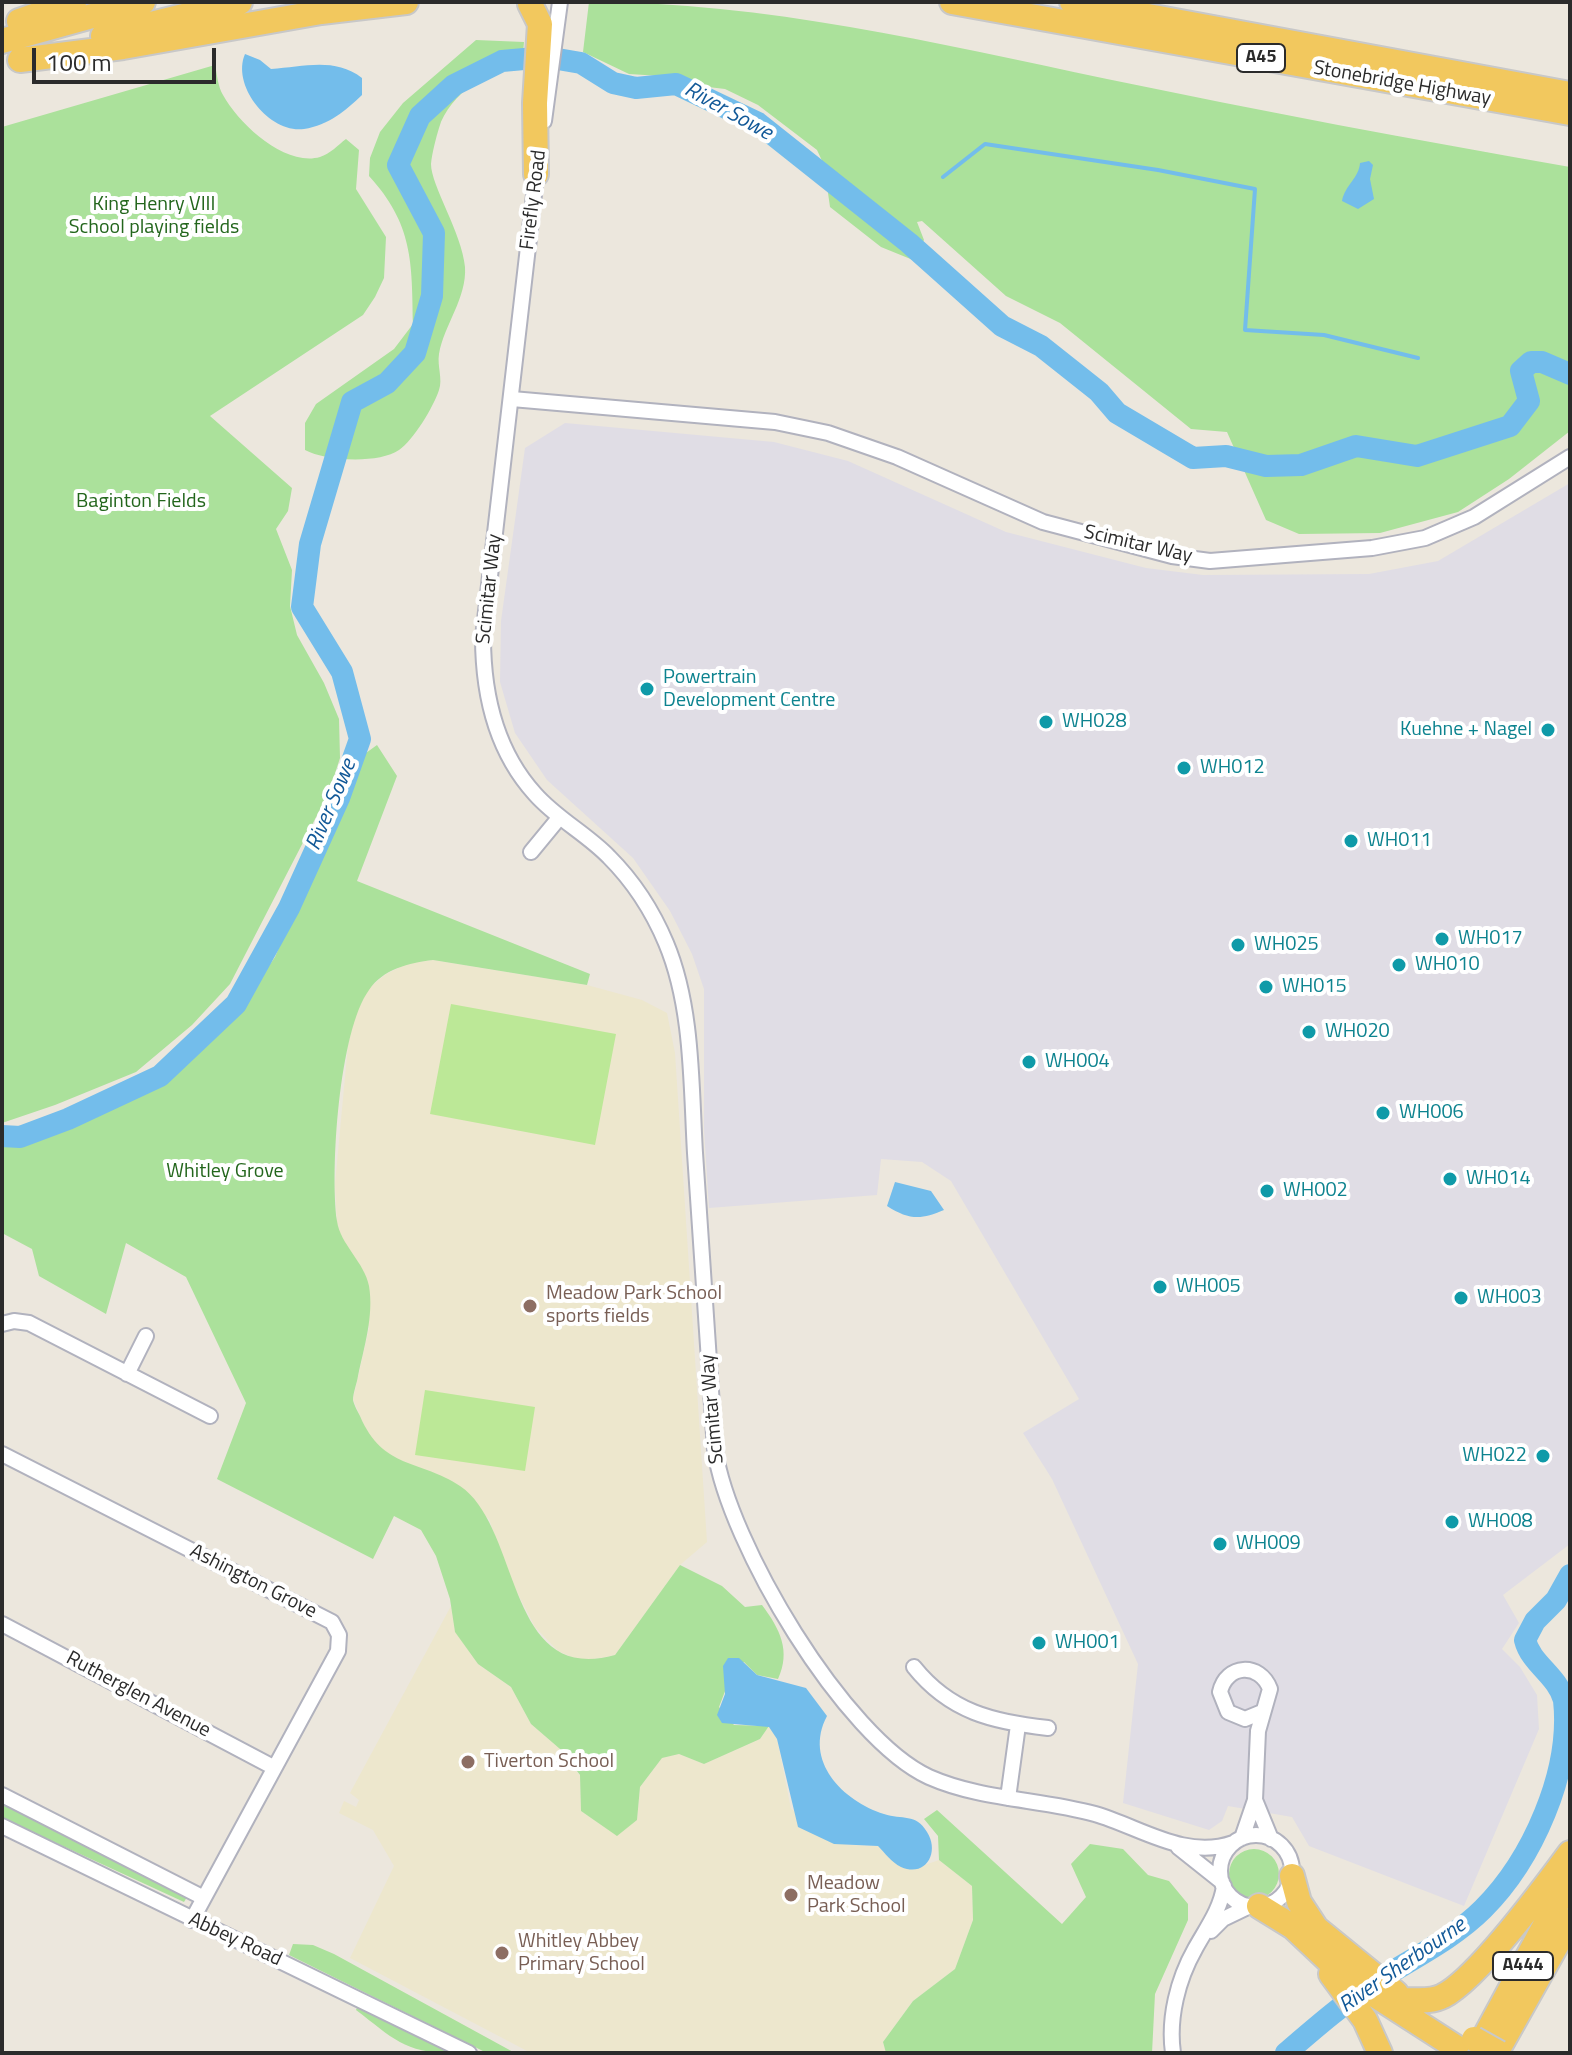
<!DOCTYPE html>
<html>
<head>
<meta charset="utf-8">
<style>
	body { margin:0 }
	#map { position:relative; width:1572px; height:2055px; overflow:hidden; background:#ece7dd; font-family:"Titillium Web",sans-serif }
	canvas { display:block }
	.frame { position:absolute; inset:0; border:4px solid #2b2b2b; pointer-events:none }
	.scale { position:absolute; left:32px; top:48px; width:184px; height:36px; box-sizing:border-box; border:4px solid #2b2b2b; border-top:0; padding-left:10px; font-size:24px; line-height:28px; white-space:nowrap; color:#2b2b2b; -webkit-text-stroke:6px #fff; paint-order:stroke }
</style>
</head>
<body>
<div id="map">
<canvas width="1572" height="2055"></canvas>
<div class="frame"></div>
<div class="scale">100 m</div>
</div>
<script>
const ctx = document.querySelector('canvas').getContext('2d');
ctx.lineJoin = 'round';
function fill(path, color) { ctx.fillStyle = color; ctx.fill(path, 'evenodd'); }
function stroke(path, color, width, dash) { ctx.strokeStyle = color; ctx.lineWidth = width; ctx.lineCap = dash ? 'butt' : 'round'; ctx.setLineDash(dash || []); ctx.stroke(path); }
function drawText(font, color, halo, rows, align = 'center') {
  ctx.font = font + ' "Titillium Web",sans-serif'; ctx.lineWidth = 8; ctx.setLineDash([]); ctx.textBaseline = 'middle'; ctx.strokeStyle = halo; ctx.fillStyle = color; for (const [text, x, y, turn = 0] of rows) {
    ctx.save(); ctx.translate(x, y); ctx.rotate((+turn || 0) * Math.PI / 180); ctx.textAlign = isNaN(turn) ? turn : align; if (halo) ctx.strokeText(text, 0, 0); ctx.fillText(text, 0, 0); ctx.restore();
  }
}
const industrial = new Path2D(`
	M565,423L774,442L848,461L1006,532L1146,568L1203,575L1369,574L1438,561L1570,483V1544L1503,1595L1519,1623L1502,1649L1520,1667L1537,1695L1539,1729L1464,1906L1309,1846L1292,1817L1228,1806L1222,1821L1209,1830L1123,1803L1138,1664L1052,1479L1023,1433L1079,1399L951,1181L922,1162L881,1159L877,1195L709,1208L704,1129V989L692,954L670,911L633,858L547,780L515,733L500,682L501,621L525,448Z`);
const education = new Path2D(`
	M433,960L587,985L642,1000L667,1013L675,1053L707,1542L680,1565L615,1655L606,1657L581,1661L558,1651L535,1627L509,1577L489,1519L371,1442L353,1399L369,1328L337,1225L335,1184L348,1045L355,1015L369,988L386,974L409,963Z
	M451,1606L455,1631L478,1664L511,1687L531,1724L560,1749L580,1776L581,1811L616,1835L637,1820L640,1787L662,1758L679,1754L704,1764L760,1739L769,1726L777,1739L791,1809L848,1845L878,1846L889,1858L913,1869L939,1860L972,1886L973,1920L955,1969L913,2001L883,2042L886,2053H531L350,1958L394,1866L373,1830L339,1813L344,1801L356,1807L359,1800L350,1793Z`);
const green = new Path2D(`
	M589,2C765,2 936,43 1107,79C1261,111 1415,140 1570,167V431L1509,479L1458,512L1380,533L1299,534L1266,520L1227,432L1191,429L1060,323L1006,296L922,221L917,222L924,240L913,260L881,247L830,207L824,165L817,150L758,105L725,89L700,86L677,77L629,74L583,52Z
	M476,40L524,42L523,53C493,69 449,93 439,128C436,138 432,153 431,164C431,186 462,233 465,267C467,298 444,325 439,354C437,366 443,379 439,390C434,406 413,441 399,450C379,464 325,461 305,450V423L316,404L394,349L413,324C412,262 413,224 369,176L370,158L380,132L403,103Z
	M215,65C217,74 218,87 223,95C239,124 285,167 320,157C330,154 338,145 346,139L359,150L356,189L386,237L384,278L375,297L363,315L210,416L292,488L288,511L276,529L292,570L290,606L297,635L324,683L339,719L340,758L329,792L230,984L192,1025L136,1072L55,1105L2,1123V127Z
	M377,745L397,776L357,881L590,974L587,985L433,960C409,963 383,969 369,990C339,1031 330,1170 337,1221C340,1244 365,1263 369,1286C374,1316 364,1347 358,1376C357,1383 353,1393 353,1400C354,1405 358,1412 360,1416C383,1470 420,1459 460,1486C522,1528 505,1686 615,1655L680,1565L722,1586L745,1607L762,1605C780,1629 791,1651 778,1679L757,1675L744,1662L724,1672L727,1686L719,1707L734,1725L769,1726L760,1739L704,1764L679,1754L662,1758L640,1787L637,1820L617,1836L581,1811L580,1775L560,1749L531,1724L511,1687L478,1664L455,1632L450,1599L436,1556L421,1530L394,1516L373,1559L217,1479L246,1403L186,1277L126,1243L106,1314L39,1276L32,1249L2,1233V1142L52,1133L161,1080L240,1008L275,957L359,758Z
	M2,1801L187,1897L184,1902L2,1818Z
	M937,1810L1062,1924L1086,1897L1071,1864L1090,1844L1123,1849L1148,1875L1169,1881L1188,1904V1920L1155,1994L1152,2053H886L883,2042L913,2001L955,1969L973,1920L972,1886L939,1860L938,1836L924,1819Z
	M1229 1874a25 25 0 1 1 50 0a25 25 0 1 1-50 0Z
	M293,1944L313,1945L334,1954L515,2053H487L289,1955Z
	M358,2005L452,2053C404,2053 393,2038 356,2010Z`);
const pitch = new Path2D(`
	M451,1004L616,1034L595,1145L430,1114Z
	M425,1390L535,1407L525,1471L415,1455Z`);
const water = new Path2D(`
	M245,54L260,60L271,69C304,67 334,57 362,78V95C345,111 329,125 304,129C270,134 231,86 245,54Z
	M1369,161L1373,165L1370,179L1374,199L1358,209L1342,201C1345,185 1359,178 1360,163Z
	M895,1182L931,1191L944,1210C921,1220 909,1220 887,1206Z
	M728,1658H739L757,1675L806,1688L827,1716C803,1761 843,1801 884,1814C902,1820 916,1813 927,1832C940,1852 926,1878 901,1867C891,1862 885,1853 878,1846L834,1844L798,1827L777,1739L769,1727L722,1723L717,1715L725,1694L723,1666Z`);
const stream = new Path2D(`
	M943,177L985,144L1158,170L1255,189L1245,330L1324,335L1418,358
	M1568,1743L1570,1744`);
const river = new Path2D(`
	M2,1136L20,1137L68,1119L160,1076L236,1004L289,908L339,798L360,739L342,672L302,607L310,544L352,402L387,383L415,353L432,296L434,233L398,165L420,116L454,85L502,61L546,57L581,63L613,83L636,88L676,84L758,123L909,243L1002,326L1041,346L1099,392L1117,413L1193,458L1226,456L1266,466L1301,465L1356,446L1417,456L1510,426L1529,401L1521,371L1531,362H1542L1570,374
	M1286,2053C1315,2028 1345,2002 1377,1981C1413,1958 1453,1939 1483,1909C1532,1860 1572,1772 1564,1700C1557,1675 1531,1664 1525,1640L1535,1621L1556,1600L1570,1575`);
const minor = new Path2D(`
	M544,121L560,2
	M537,169L483,637C483,693 496,751 535,794C557,819 587,834 609,857C633,881 653,912 666,943C693,1007 691,1085 695,1153C702,1252 708,1351 715,1450C728,1542 844,1738 929,1777C981,1800 1041,1799 1095,1814C1140,1827 1185,1860 1233,1843
	M512,399L775,422L828,433L897,457L1043,522L1172,556L1210,561L1372,548L1425,538L1474,517L1570,457
	M531,852L559,818
	M2,1324L14,1321L29,1323L210,1416
	M127,1374L146,1336
	M2,1454L332,1622L339,1635L338,1651L192,1920
	M2,1624L273,1767
	M914,1667C950,1712 993,1722 1048,1728
	M2,1795L202,1897
	M1008,1798L1018,1725
	M1255,1800L1271,1839
	M2,1826L469,2053
	M1220 1871a36 36 0 1 1 72 0a36 36 0 1 1-72 0Z
	M1242,1838L1255,1800L1258,1731L1270,1689C1260,1662 1226,1664 1220,1692L1228,1712L1245,1719L1262,1712
	M1178,1847L1222,1882
	M1211,1931L1223,1919L1250,1906
	M1173,2053C1168,2018 1178,1979 1195,1949C1206,1929 1221,1909 1224,1886`);
const trunk = new Path2D(`
	M952,2L1570,113
	M1072,2L1570,94
	M530,4L540,24L535,103L536,174
	M19,21L74,2
	M103,36L240,2
	M2,41L143,2
	M20,60L123,47L321,12L406,2
	M1292,1876L1299,1902L1316,1928L1396,1993
	M1259,1906L1293,1927L1345,1976L1465,2053
	M1331,1974L1365,2020L1380,2053
	M1406,2000C1418,2000 1432,2002 1443,1996C1478,1978 1545,1887 1570,1853
	M1476,2053L1570,1879
	M1496,2053L1570,1921`);
const trunkBridge = new Path2D(`
	M1474,2039L1499,2053`);
const markers = [
	[647,689,8,"#0f9aa8"],
	[1046,722,8,"#0f9aa8"],
	[1548,730,8,"#0f9aa8"],
	[1184,768,8,"#0f9aa8"],
	[1351,841,8,"#0f9aa8"],
	[1442,939,8,"#0f9aa8"],
	[1238,945,8,"#0f9aa8"],
	[1399,965,8,"#0f9aa8"],
	[1266,987,8,"#0f9aa8"],
	[1309,1032,8,"#0f9aa8"],
	[1029,1062,8,"#0f9aa8"],
	[1383,1113,8,"#0f9aa8"],
	[1450,1179,8,"#0f9aa8"],
	[1267,1191,8,"#0f9aa8"],
	[1160,1287,8,"#0f9aa8"],
	[1461,1298,8,"#0f9aa8"],
	[530,1306,8,"#8d6e63"],
	[1543,1456,8,"#0f9aa8"],
	[1452,1522,8,"#0f9aa8"],
	[1220,1544,8,"#0f9aa8"],
	[1039,1643,8,"#0f9aa8"],
	[468,1762,8,"#8d6e63"],
	[791,1895,8,"#8d6e63"],
	[502,1953,8,"#8d6e63"]
];
const shields = [
	[1261,58,48],
	[1523,1966,60]
];
const shieldNames = [
	["A45",1261,58],
	["A444",1523,1966]
];
const streetNames = [
	["Stonebridge Highway",1402,84,10],
	["Firefly Road",534,200,-83],
	["Scimitar Way",1138,545,13],
	["Scimitar Way",490,589,-84],
	["Scimitar Way",713,1409,-95],
	["Ashington Grove",253,1582,27],
	["Rutherglen Avenue",138,1695,28],
	["Abbey Road",235,1940,25]
];
const parkNames = [
	["King Henry VIII",154,205],
	["School playing fields",154,228],
	["Baginton Fields",141,502],
	["Whitley Grove",225,1172]
];
const cultureNames = [
	["Powertrain",663,678],
	["Development Centre",663,701],
	["WH028",1062,722],
	["Kuehne + Nagel",1532,730,"right"],
	["WH012",1200,768],
	["WH011",1367,841],
	["WH017",1458,939],
	["WH025",1254,945],
	["WH010",1415,965],
	["WH015",1282,987],
	["WH020",1325,1032],
	["WH004",1045,1062],
	["WH006",1399,1113],
	["WH014",1466,1179],
	["WH002",1283,1191],
	["WH005",1176,1287],
	["WH003",1477,1298],
	["WH022",1527,1456,"right"],
	["WH008",1468,1522],
	["WH009",1236,1544],
	["WH001",1055,1643]
];
const educationNames = [
	["Meadow Park School",546,1294],
	["sports fields",546,1317],
	["Tiverton School",484,1762],
	["Meadow",807,1884],
	["Park School",807,1907],
	["Whitley Abbey",518,1942],
	["Primary School",518,1965]
];
const waterNames = [
	["River Sowe",728,112,29],
	["River Sowe",332,805,-67],
	["River Sherbourne",1403,1966,-35]
];
fill(industrial, '#e0dde5');
fill(education, '#ede7cd');
fill(green, '#abe19b');
fill(pitch, '#bce897');
fill(water, '#73bdeb');
stroke(stream, '#73bdeb', 4);
stroke(river, '#73bdeb', 22);
stroke(minor, '#b1b2be', 18);
stroke(trunk, '#c8c8c8', 28);
stroke(minor, '#fff', 14);
stroke(trunk, '#f2c85e', 24);
stroke(trunkBridge, '#c8c8c8', 28, []);
stroke(trunkBridge, '#f2c85e', 24);
for (const [x, y, r, color] of markers) { const dot = new Path2D(); dot.arc(x, y, r, 0, 2 * Math.PI); ctx.fillStyle = color; ctx.fill(dot); stroke(dot, '#fff', 3); }
for (const [x, y, w] of shields) { const box = new Path2D(); box.roundRect(x - w / 2, y - 14, w, 28, 6); ctx.fillStyle = '#fff'; ctx.fill(box); stroke(box, '#2b2b2b', 2); }
drawText('bold 18px', '#2b2b2b', null, shieldNames);
drawText('20px', '#2b2b2b', '#fff', streetNames);
drawText('20px', '#23661c', '#fff', parkNames);
drawText('20px', '#0d838f', '#fff', cultureNames, 'left');
drawText('20px', '#785e54', '#fff', educationNames, 'left');
drawText('italic 22px', '#125998', '#fff', waterNames);
</script>
</body>
</html>
